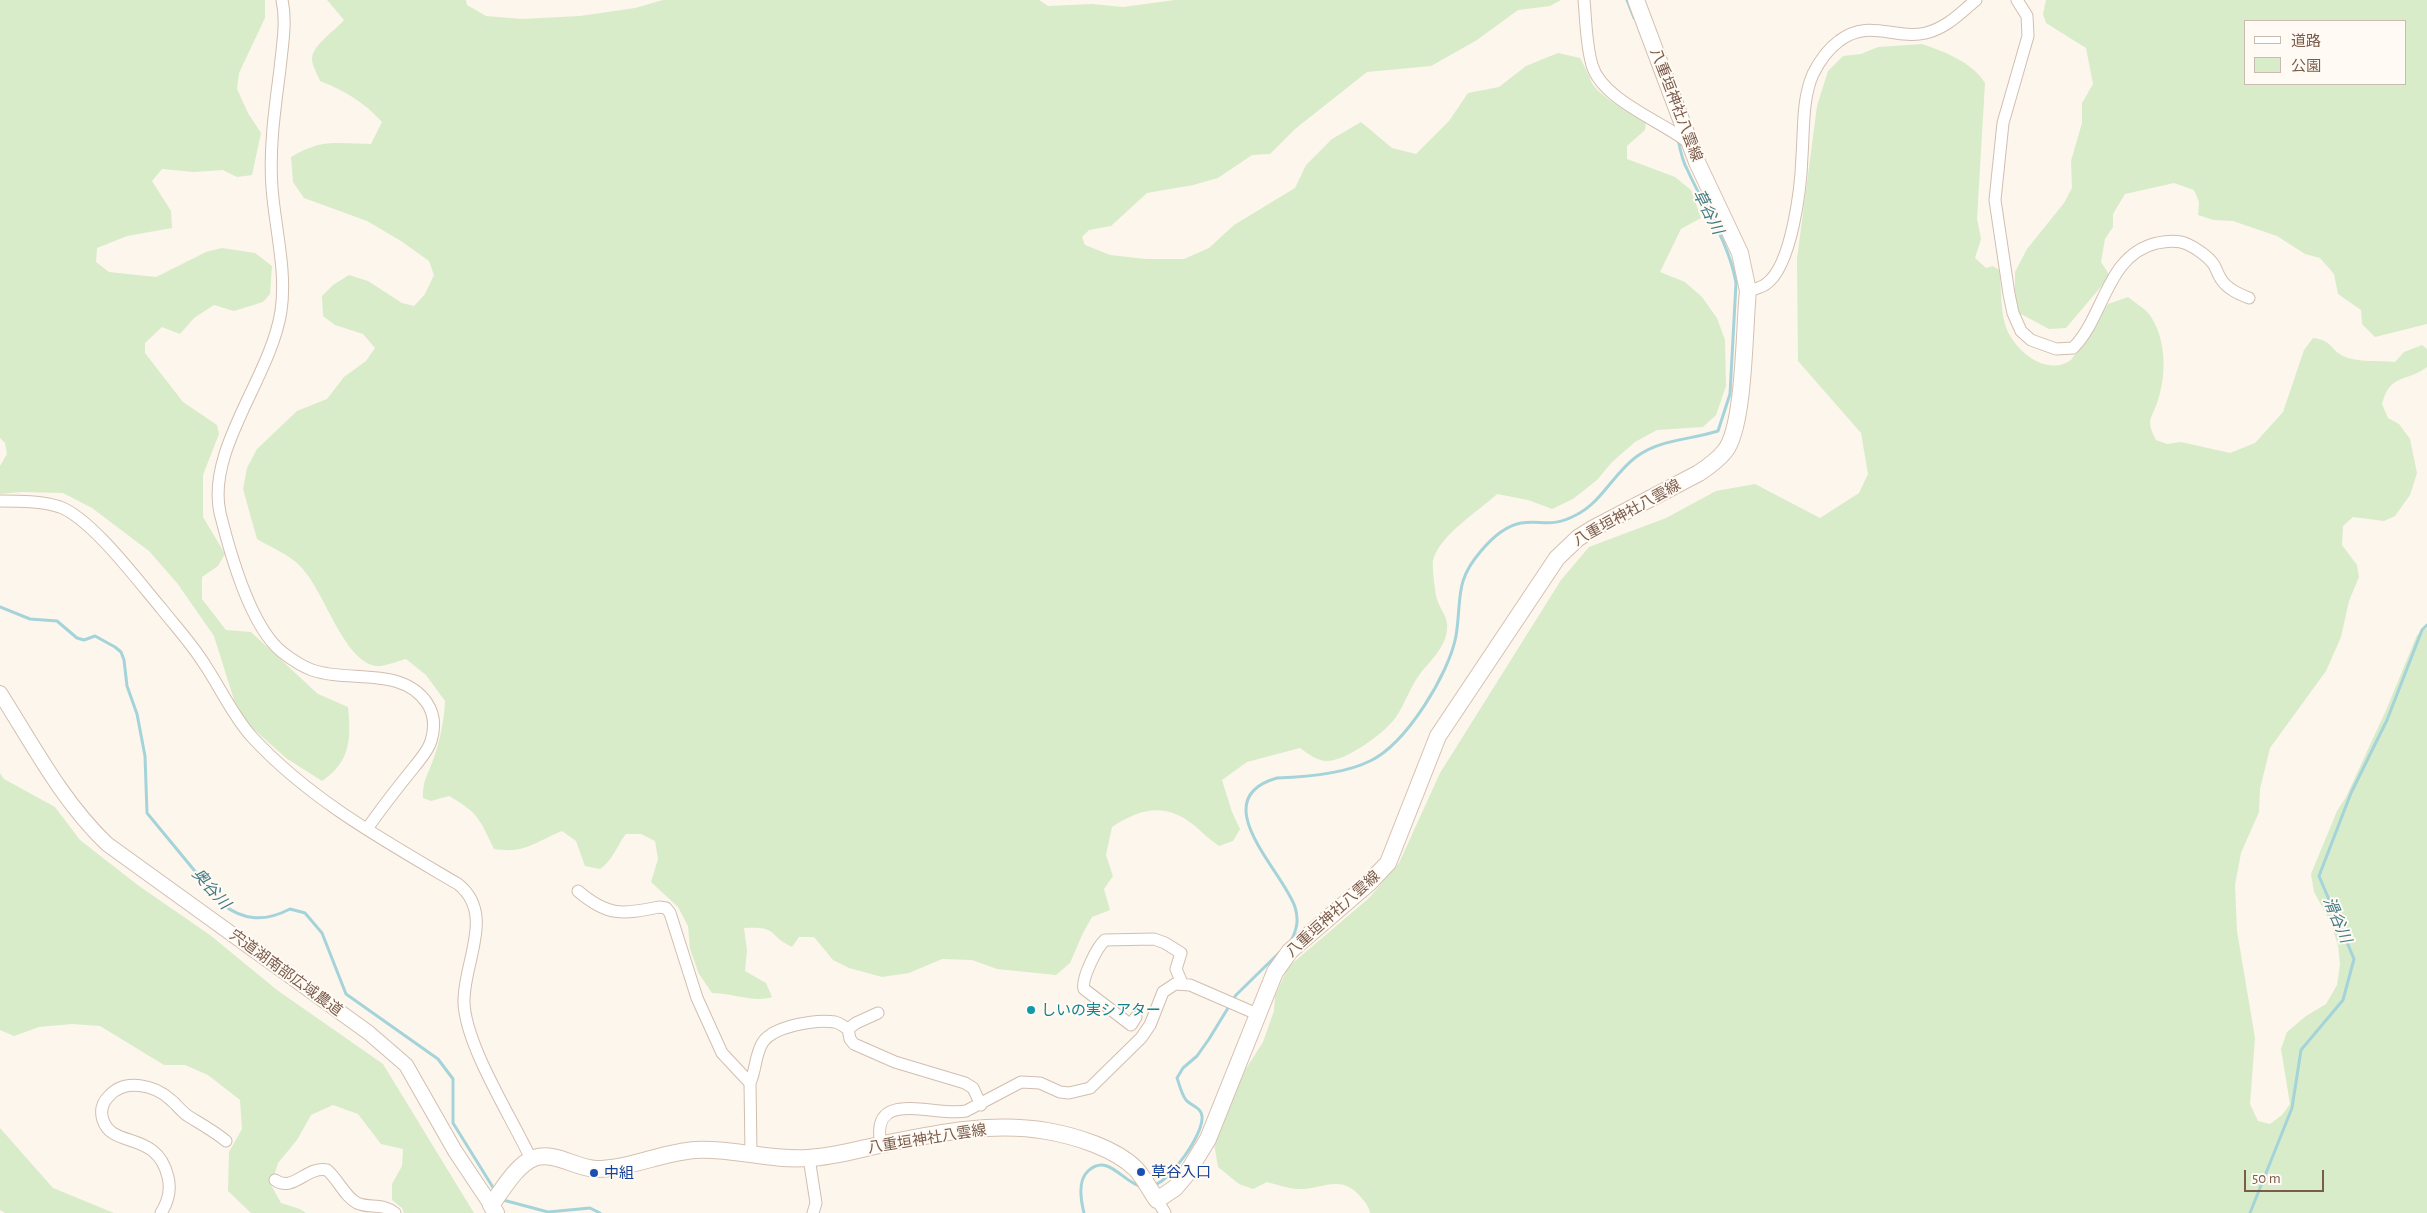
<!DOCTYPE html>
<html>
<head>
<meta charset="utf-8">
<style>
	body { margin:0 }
	#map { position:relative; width:2427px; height:1213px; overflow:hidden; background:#fdf6ec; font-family:"Alegreya Sans","Noto Sans JP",sans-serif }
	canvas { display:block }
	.legend { position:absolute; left:2244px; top:20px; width:162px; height:65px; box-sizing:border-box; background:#fffaf3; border:1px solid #cabbb1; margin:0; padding:6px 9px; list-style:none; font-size:15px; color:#7a5c4d }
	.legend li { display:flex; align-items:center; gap:10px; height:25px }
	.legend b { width:25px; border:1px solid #cabbb1 }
	.scale { position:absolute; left:2244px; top:1170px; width:80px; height:22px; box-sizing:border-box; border:2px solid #7a5c4d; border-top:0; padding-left:6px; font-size:15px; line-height:18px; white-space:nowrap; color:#7a5c4d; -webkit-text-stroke:4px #fffaf3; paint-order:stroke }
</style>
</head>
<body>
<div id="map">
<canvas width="2427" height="1213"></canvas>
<ul class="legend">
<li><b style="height:6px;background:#fff"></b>道路</li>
<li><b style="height:14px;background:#d8ecc9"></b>公園</li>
</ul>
<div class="scale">50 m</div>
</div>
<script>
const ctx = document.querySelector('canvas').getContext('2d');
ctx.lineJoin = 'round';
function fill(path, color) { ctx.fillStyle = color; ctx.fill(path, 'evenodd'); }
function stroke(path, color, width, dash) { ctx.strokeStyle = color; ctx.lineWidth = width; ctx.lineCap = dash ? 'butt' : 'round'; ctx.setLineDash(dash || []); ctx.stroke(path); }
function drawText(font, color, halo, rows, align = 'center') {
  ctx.font = font + ' "Alegreya Sans","Noto Sans JP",sans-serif'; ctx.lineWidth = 4; ctx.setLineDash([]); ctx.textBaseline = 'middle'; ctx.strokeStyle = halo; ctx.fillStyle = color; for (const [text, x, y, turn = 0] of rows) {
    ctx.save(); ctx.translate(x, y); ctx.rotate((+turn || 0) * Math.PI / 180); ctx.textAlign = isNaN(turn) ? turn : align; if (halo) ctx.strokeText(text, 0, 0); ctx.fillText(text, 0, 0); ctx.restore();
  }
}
const green = new Path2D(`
	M0,0H265V18L239,73L237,89L248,113L261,133L252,175L237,177L223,170L194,172L162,169L152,181L171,211L172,228L127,236L97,248L96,262L109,272L156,277L206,252L222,248L255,253L272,266L270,294L263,302L234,311L214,305L194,318L180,334L162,327L145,343V353L183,402L217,425L219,434L203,475V517L225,554L218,566L202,577V599L226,630L251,632L318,694L348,707C351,739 351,761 322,781L286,758L239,716L214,636L177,583L149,551L92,508L63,493L22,492L0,494V466L7,454L5,443L0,438Z
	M327,0H466L467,5L486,16L522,19L580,16L635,8L663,0H1039L1048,6L1092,4L1123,7L1175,0H1561L1550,6L1518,10L1477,40L1431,66L1367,72L1295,129L1270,154L1252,155L1218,178L1193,185L1147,193L1111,226L1089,230L1082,237L1085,245L1110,255L1146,259H1184L1209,248L1234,225L1295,188L1306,165L1332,139L1361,122L1392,148L1416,154L1449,121L1468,93L1499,87L1526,66L1558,53L1580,58C1585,66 1588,75 1592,83C1599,96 1633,116 1646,122L1645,130L1627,146V159L1675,177L1691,190L1701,218L1681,229L1660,272L1685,282L1702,297L1717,318L1725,340L1726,386L1716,415L1703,427L1657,430L1635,442L1612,462L1597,480L1573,499L1552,509L1528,500L1497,494C1479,511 1438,536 1433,561C1432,566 1435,593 1437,599C1440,610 1449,617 1447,630C1445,648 1430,661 1420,674C1410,687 1405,704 1396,717C1385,733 1346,761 1327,761C1317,761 1307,753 1300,748L1247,762L1222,780L1232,812L1240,829L1233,841L1219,846C1210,840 1203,833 1195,826C1166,802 1141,808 1112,827L1106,855L1113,876L1104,889L1110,910L1092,917L1083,933L1070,963L1056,975L997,969L972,960L942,959L909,973L882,977L849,968L833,960L814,937H799L792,947C767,935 779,926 744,928L747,950L745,971L766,983L772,997C754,1003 732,993 712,993L699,974L690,949L688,926L678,907L651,882L658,859L655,841L641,834H626C616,847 613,860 600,869L585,866L576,841L562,831C535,842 525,854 494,849C480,820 479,813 449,796L431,801L423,798C423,779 427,777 433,760C440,741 444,721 445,701L426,675L406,659C398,661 384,667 376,666C342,660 325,590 299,565C288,554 270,547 257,539L243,489L247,468L257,449L297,411L327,399L344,377L366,361L375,348L363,334L335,325L323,316L322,296L333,285L349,275L368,281L402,303L414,306L425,294L434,275L429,261L401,241L367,221L304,198L293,182L291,157C323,138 337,144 371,144L382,122C364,102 345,91 320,81C318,75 312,66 312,59C312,45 335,31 344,20Z
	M2046,0H2427V324L2375,337L2362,324L2361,310L2338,294L2334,274L2320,258L2305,254L2277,236L2233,221L2214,220L2198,215L2199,202L2194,190L2174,183L2125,194L2113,214V227L2105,239L2101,262L2110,276L2066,328L2049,329L2019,313L2015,300V272L2027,249L2064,203L2072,188L2071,161L2082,123V103L2093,84L2086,48L2046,23L2043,14ZM2246,21H2406V84H2246Z
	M1922,44C1945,52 1972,62 1985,83L1977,219L1981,239L1975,258L1986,268L1993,266L1999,270C2002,288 2000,307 2005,324C2012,349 2046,378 2071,360L2108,304L2128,297C2134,302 2144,308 2149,314C2166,337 2167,373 2158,400C2152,419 2145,419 2156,440L2167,444L2181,442L2230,453L2255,443L2283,412L2304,350L2313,338C2334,341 2328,348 2343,356C2357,363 2378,360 2395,362L2404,352L2422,345L2427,349V367C2405,383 2390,373 2382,404L2388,418L2399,424L2410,439L2417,473L2410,495L2395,516L2384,521L2353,517L2343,526L2342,545L2357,565L2359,577L2349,601L2341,637L2326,671L2270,748L2260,789L2259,812L2241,853L2235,885L2237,931L2255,1038L2250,1104L2258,1121L2270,1124L2282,1115L2290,1104L2281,1049L2287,1032L2306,1016L2326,1004L2337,985L2340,965L2338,945L2330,921L2314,892L2311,874L2337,811L2346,797L2387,708L2417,635L2427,628V1213H1370C1369,1206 1365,1202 1360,1196C1340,1173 1321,1190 1298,1189C1288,1189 1276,1184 1267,1182L1253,1189L1239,1184L1218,1167L1214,1143L1242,1075L1263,1042L1274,1011L1275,996L1288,967L1369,898L1399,863L1440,773L1561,580L1589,547L1666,518L1716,491L1755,484L1820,518L1859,493L1868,474L1861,433L1798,361L1797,259L1817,106L1828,71L1843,56L1861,54L1878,47Z
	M0,773L4,779L55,807L80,840L139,886L210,935L277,990L383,1064L474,1213H404L402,1208L392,1200V1184L402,1166L403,1149L381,1144L358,1114L333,1105L311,1115L297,1140L278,1163L271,1185L281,1203L300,1209L306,1213H251L228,1191L229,1152L242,1129L240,1100L208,1075L185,1065H164L100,1026L72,1024L39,1027L14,1036L0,1030Z
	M0,1128L53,1188L114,1213H5L0,1210Z`);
const stream = new Path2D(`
	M1627,0L1634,18
	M0,607L30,619L57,621L77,638L84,640L95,636L115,647L121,652L124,660L127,686L137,714L145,756L147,813L222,904C244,921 265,922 290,909L305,913L322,933L346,994L438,1059L453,1079V1123L494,1189
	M1291,941C1297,929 1299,920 1295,907C1283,871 1203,799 1277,778C1306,777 1344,774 1370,761C1406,744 1449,674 1456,636C1462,599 1454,582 1481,551C1491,539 1505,526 1521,523C1543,520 1552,528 1576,515C1602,502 1613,474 1636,457C1660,439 1690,440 1718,431L1730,394L1736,283C1729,242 1704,207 1687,169C1682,160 1680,149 1678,139
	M1154,1185C1170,1181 1204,1134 1202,1116C1201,1107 1191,1106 1186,1100C1181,1093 1180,1086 1177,1078L1183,1068L1197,1056L1209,1039L1236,995L1280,952
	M503,1200L548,1212L590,1208L600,1213
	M1084,1213C1081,1201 1077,1181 1088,1171C1109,1152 1123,1184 1143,1187
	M2250,1213L2292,1108L2301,1050L2343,1000L2354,959L2319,876L2351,793L2387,720L2422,630L2427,625`);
const minor = new Path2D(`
	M282,0C287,22 282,47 280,69C275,108 269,148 272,188C275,228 287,271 281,311C271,377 206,449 220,513C230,553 250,626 282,652C291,659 301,666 312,670C349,683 402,666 427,703C435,715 435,728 431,741C428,751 421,758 415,766C398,787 382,807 367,829
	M1584,0C1586,21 1586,44 1592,65C1602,100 1662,121 1689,143
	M2017,0L2027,16L2028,36L2003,123L1995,200L2009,294L2013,313L2021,331L2031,340L2056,349L2073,348C2105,316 2106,255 2157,243C2167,241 2178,240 2187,244C2196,248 2209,257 2214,265C2217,270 2218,275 2221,279C2227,289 2239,294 2249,298
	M1748,291C1753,289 1761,288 1766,284C1792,266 1801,187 1802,156C1804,129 1802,99 1813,74C1819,62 1828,49 1839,41C1869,18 1894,40 1926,33C1948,27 1960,13 1976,0
	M0,501C19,501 42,501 60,507C92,519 138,581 161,608C176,627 192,644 205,665C221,689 233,716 252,737C310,800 385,841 458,884C496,914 463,963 464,1002C465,1045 512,1118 531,1159
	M578,891C607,916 622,915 659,907L666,908L670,913L697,998L722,1053L750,1083L751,1153
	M878,1013L856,1023L848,1029L850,1039L854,1044L895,1062L965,1083L973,1088L981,1105
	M1136,1017L1131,1025L1084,989C1081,979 1097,947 1105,940L1154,939L1165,943L1181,953L1176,969L1182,983
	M750,1083C756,1070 755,1054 763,1042C774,1026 816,1019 835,1022C840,1023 844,1027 848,1029
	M881,1145C869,1087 934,1117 966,1111L1021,1082L1040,1083L1060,1092L1069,1093L1090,1088L1141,1038L1150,1025L1163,992L1175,984L1190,985L1257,1014
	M809,1158L816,1203L813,1213
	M275,1180C293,1193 306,1166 327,1170C338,1179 345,1197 357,1203C370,1209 381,1202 395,1213
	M1157,1200L1165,1213
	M161,1213C168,1202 171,1189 168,1177C157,1130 112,1149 103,1120C100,1111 102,1103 109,1096C125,1078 155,1085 171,1100C177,1105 182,1112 188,1116C201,1124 214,1131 226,1141`);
const tertiary = new Path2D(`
	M0,693C33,745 62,801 107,844L369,1033L406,1065L455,1151L491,1205`);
const secondary = new Path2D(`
	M496,1213L491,1205C502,1191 516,1165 534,1158C555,1151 575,1168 596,1169C630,1169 662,1152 696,1150C734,1148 771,1161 808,1158C832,1157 856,1150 879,1145C933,1134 991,1121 1047,1131C1075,1136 1115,1148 1136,1169C1144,1178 1150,1190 1157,1200L1175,1188L1186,1175L1208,1139L1275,972L1290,951L1369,883L1388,863L1438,736L1557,558L1578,538L1594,528L1699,473C1708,467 1718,460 1725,451C1745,426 1744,327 1748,291L1740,253L1697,162L1636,0`);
const markers = [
	[1031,1010,5,"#0f9aa8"],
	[1141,1172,5,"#1a4fb4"],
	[594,1173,5,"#1a4fb4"]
];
const streetNames = [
	["八重垣神社八雲線",1676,105,69],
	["八重垣神社八雲線",1627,513,-29],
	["八重垣神社八雲線",1333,914,-42],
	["宍道湖南部広域農道",286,973,36],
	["八重垣神社八雲線",927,1139,-9]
];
const cultureNames = [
	["しいの実シアター",1041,1010]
];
const transitNames = [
	["草谷入口",1151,1172],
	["中組",604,1173]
];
const waterNames = [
	["草谷川",1708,212,63],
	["奥谷川",211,889,48],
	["滑谷川",2337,920,67]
];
fill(green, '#d8ecc9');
stroke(stream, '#a5d3da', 3);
stroke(minor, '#d1beb0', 13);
stroke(tertiary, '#d1beb0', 16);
stroke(secondary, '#d6c0b0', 18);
stroke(minor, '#fff', 11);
stroke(tertiary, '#fff', 14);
stroke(secondary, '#fff', 16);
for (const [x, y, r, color] of markers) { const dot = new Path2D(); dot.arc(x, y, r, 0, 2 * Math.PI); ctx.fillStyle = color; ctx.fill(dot); stroke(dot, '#fffaf3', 2); }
drawText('15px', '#7a5c4d', '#fffaf3', streetNames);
drawText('15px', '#0d838f', '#fffaf3', cultureNames, 'left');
drawText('15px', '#164399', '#fffaf3', transitNames, 'left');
drawText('italic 16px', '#437c86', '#fffaf3', waterNames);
</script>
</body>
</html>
